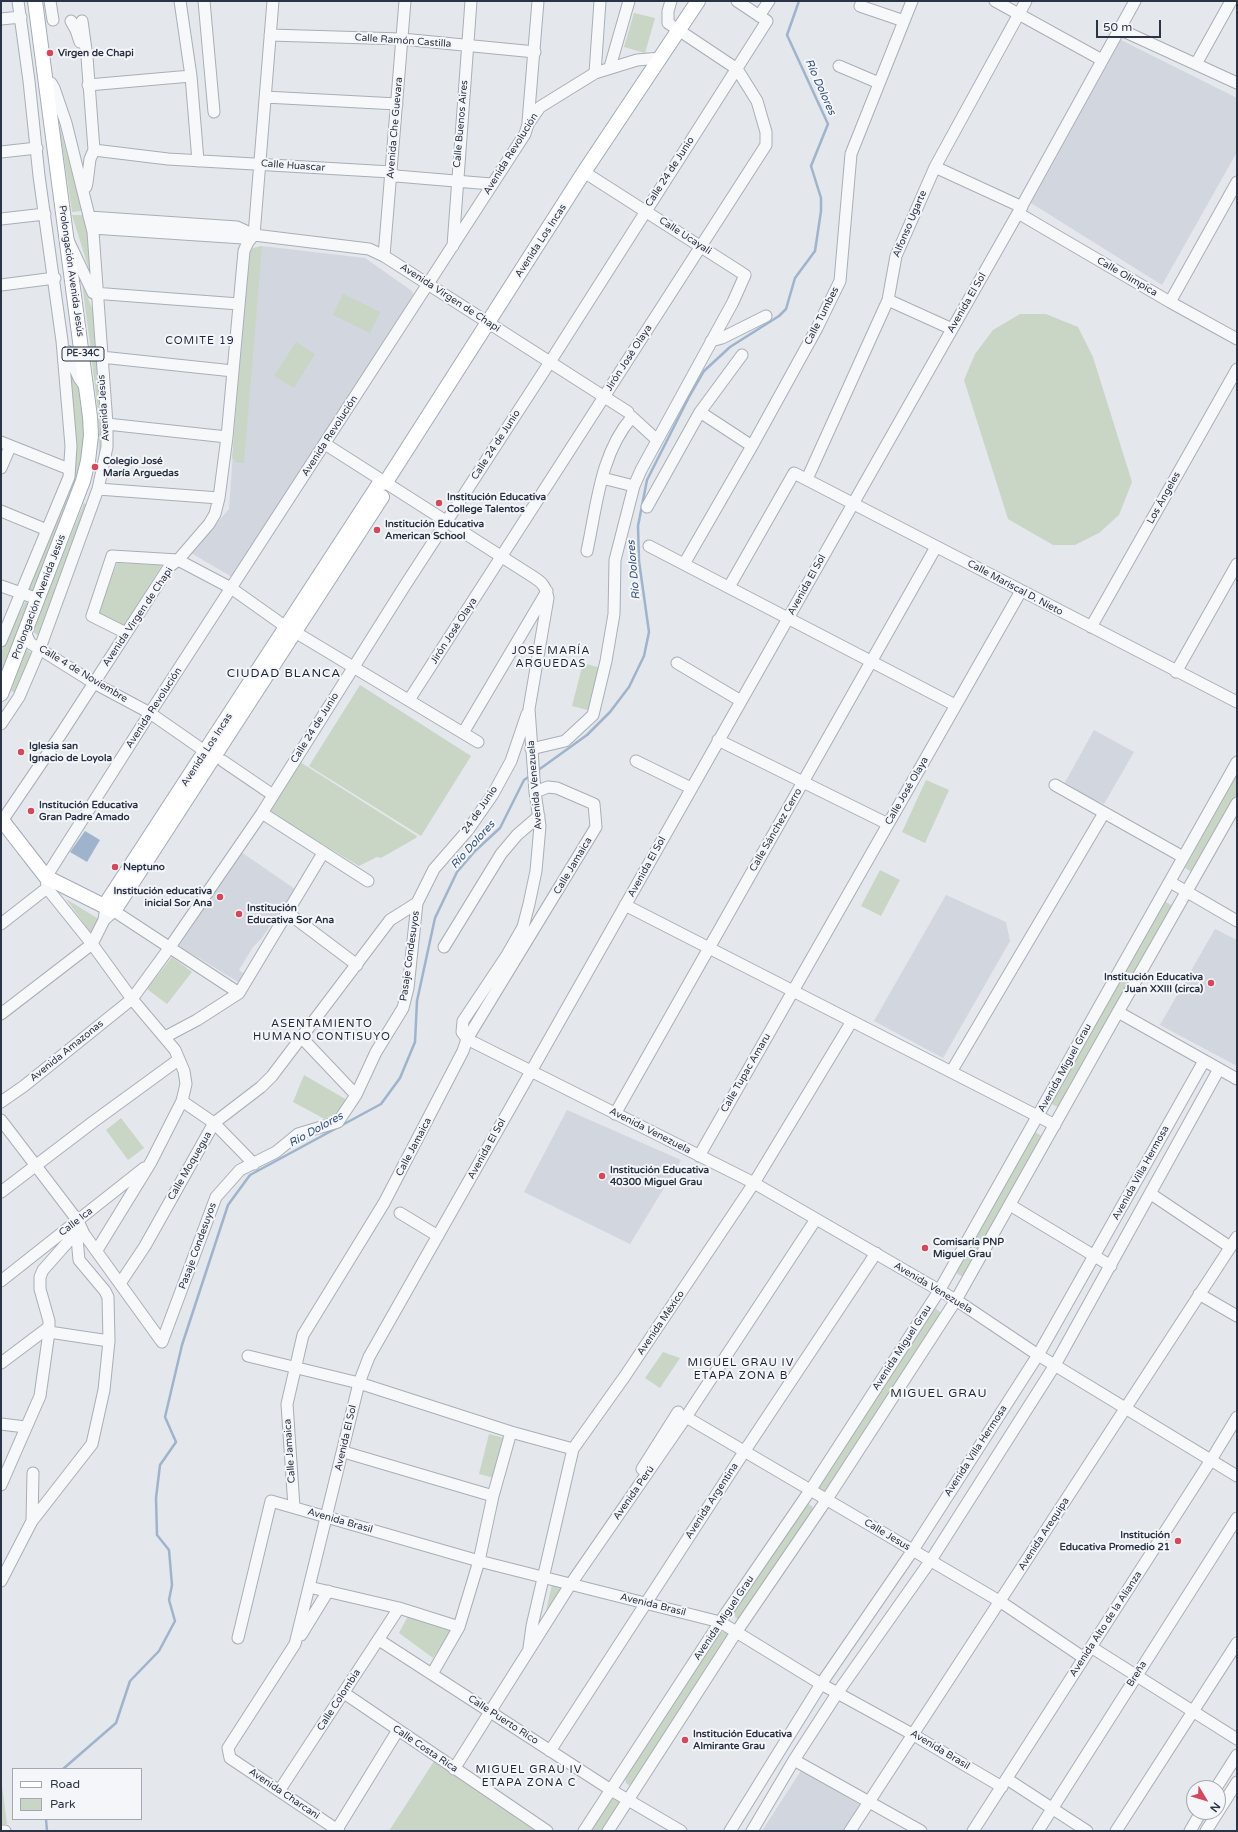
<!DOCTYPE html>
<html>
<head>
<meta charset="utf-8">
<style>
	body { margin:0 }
	#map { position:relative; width:1238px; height:1832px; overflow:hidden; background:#e4e7ec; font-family:"Varela Round",sans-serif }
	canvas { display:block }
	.frame { position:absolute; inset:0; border:2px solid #2b3445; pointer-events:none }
	.legend { position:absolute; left:12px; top:1768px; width:130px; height:52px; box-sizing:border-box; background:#f4f6f9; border:1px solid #a4a8b1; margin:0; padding:5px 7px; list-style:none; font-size:12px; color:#2b3445 }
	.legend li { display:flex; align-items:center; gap:8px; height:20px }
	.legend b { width:20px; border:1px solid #a4a8b1 }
	.north { position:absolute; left:1186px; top:1780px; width:40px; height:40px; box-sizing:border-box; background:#f4f6f9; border:1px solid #a4a8b1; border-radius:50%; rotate:128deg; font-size:11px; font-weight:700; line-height:16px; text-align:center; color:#2b3445 }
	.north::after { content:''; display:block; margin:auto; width:14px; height:18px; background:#d1495b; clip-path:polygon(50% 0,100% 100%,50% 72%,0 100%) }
	.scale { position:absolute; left:1096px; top:20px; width:65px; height:18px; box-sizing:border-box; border:2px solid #2b3445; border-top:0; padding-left:5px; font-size:12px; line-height:14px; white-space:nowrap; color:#2b3445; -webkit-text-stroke:3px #f4f6f9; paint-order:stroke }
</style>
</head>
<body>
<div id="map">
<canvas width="1238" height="1832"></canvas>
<div class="frame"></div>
<ul class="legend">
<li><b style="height:5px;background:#fff"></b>Road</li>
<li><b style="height:11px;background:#c9d6c5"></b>Park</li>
</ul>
<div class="north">N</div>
<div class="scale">50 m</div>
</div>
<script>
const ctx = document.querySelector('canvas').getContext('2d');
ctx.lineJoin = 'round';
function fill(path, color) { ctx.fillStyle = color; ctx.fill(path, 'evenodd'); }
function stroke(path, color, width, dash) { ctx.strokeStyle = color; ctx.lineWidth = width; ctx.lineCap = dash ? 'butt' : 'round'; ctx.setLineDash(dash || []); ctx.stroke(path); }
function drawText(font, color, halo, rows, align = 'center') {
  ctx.font = font + ' "Varela Round",sans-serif'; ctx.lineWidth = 4; ctx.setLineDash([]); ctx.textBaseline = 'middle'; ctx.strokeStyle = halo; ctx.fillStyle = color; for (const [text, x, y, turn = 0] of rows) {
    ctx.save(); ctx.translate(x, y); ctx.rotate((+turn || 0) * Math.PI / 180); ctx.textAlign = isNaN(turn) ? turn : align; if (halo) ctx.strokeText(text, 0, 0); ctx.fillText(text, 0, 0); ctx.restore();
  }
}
const built = new Path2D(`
	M1121,40L1237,98V152L1162,285L1031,203Z
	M262,246L365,258L412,291L413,295L232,577L191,553L229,509L240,353L250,254L253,248Z
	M1094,730L1134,752L1104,804L1063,786Z
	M241,852L295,889L261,939L253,947L239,970L244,974L238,982L179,946Z
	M946,895L1006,922L1010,941L943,1058L874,1021Z
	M1215,929L1237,940V1066L1160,1025Z
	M567,1110L681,1160L630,1244L524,1192Z
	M802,1769L860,1805L844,1831H762Z`);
const green = new Path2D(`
	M634,13L655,18L645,53L624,47Z
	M59,124L82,211L72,212Z
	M72,215H83L87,233L90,273Z
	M262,246L244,463H237L232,458L250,254L253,248Z
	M82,283L93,311L95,350L91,351Z
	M343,294L380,312L370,333L333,315Z
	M1020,314H1046L1078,327L1093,357L1132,482L1119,515L1099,533L1075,545H1053L1008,519L964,380L975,354L993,330Z
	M296,342L315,354L294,388L274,376Z
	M91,354H97L102,414V456H99L98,412Z
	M68,367L83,391L85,418L82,465L36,591L31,594L27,589L65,490Z
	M84,503L88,505L39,636L32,631Z
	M117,563L162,565L124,626L98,613Z
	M25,602L28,603L29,606L1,681V652Z
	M26,648L32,654L16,693L11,691Z
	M583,663L601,668L591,711L572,706Z
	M360,685L471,756L421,836L309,766Z
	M300,762L417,836L416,838L381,858L377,857L359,866L268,811Z
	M1237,773V794L1194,873L1185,868Z
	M926,780L949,790L925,843L902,832Z
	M880,870L900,880L881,916L861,906Z
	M66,899L102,921L91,933Z
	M1164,901L1173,906L1059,1108L1050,1103Z
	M172,957L192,972L167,1004L147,989Z
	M304,1075L347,1100L332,1123L293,1102Z
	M121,1118L144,1148L128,1160L106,1130Z
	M1033,1131L1042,1136L965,1278L956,1273Z
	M935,1308L940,1312L939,1319L828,1491L824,1492L818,1488V1484L930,1311Z
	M663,1352L680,1358L660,1388L645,1378Z
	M489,1434L508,1439L498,1479L479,1474Z
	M808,1504L812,1506L814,1511L739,1620L735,1617V1610L802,1506Z
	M552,1584L566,1588L544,1620Z
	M408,1616L452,1629L433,1658L399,1633Z
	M724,1632L728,1633L729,1639L634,1784L630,1786L626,1783L625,1778L719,1633Z
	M436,1758L547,1831H389Z
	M1,1777L7,1824H1Z
	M615,1798L619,1801V1807L604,1831H590L610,1800Z`);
const water = new Path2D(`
	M85,831L100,840L87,862L70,852Z`);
const stream = new Path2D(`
	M537,771L587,735L610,712L629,687L644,656L649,632L639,561L638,526L647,480L689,397L704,371L730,347L779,316L786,309L795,278L815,251L821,211V198L811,166L828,124L787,35L799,1
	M63,1769L116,1723L130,1681L159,1651L175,1621L169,1600L172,1585L169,1550L157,1535L156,1498L160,1465L176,1442L165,1417L182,1345L228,1205L250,1175L381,1104L400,1078L415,1042L417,1001L435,918L457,872L475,851L500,828L524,780L530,776
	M46,1819L47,1831`);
const minor = new Path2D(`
	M50,1L53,20
	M180,1L191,76L198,161
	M204,1L214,112
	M995,1L1102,60
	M860,6L904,21
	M759,16L769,1
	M1,19L21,17
	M71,21L76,30L80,42
	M82,21L87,57L94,150L90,159L87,183L86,187L82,188
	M1119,29L1237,83
	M270,35L402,39L535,52
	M1196,64L1231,1
	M839,66L879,83
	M610,67L629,1
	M595,73L600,1
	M88,85L191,76
	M265,97L397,104
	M528,122L538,1
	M94,150L168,159L391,172L396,176L491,184
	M1,152L37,148
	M935,167L1022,207
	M1018,213L1170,302L1237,339
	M89,217L237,227L254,235L369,249L384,256L628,412
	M1,219L45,214
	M92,228L243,238L254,235
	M254,235L273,1
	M68,240L93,293L239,304
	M453,246L471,1
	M384,256L405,1
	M1,285L55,278
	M888,300L952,329
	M1170,302L1237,182
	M711,341L722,338L766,316
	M67,351L79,378L85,387
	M101,357L233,371
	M700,412L752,446
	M107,424L227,437
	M1,442L69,469
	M325,444L535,578C543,583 546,588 548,598L529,709L535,792L540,826L536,871L529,904L523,927L507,955L463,1021L462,1032L467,1039L754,1183L956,1300L1038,1355L1237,1476
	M1,468L10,447
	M602,478L634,486
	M807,479L888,300L896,256L935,167L1026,1
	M98,489L219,498
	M647,507L700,412L742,355
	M1,511L47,530
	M649,546L955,705
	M587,551C597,505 600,454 632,417L657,440
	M684,564L752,446L817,328L840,281L851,154L912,1
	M1,586L38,599
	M729,587L794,473L1237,702
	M1091,627L1237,369
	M25,632L30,643L94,683L150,713L206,752
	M295,632L478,742
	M126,633L92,616L112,556L178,560L231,588L286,627
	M1,641L69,477L71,446L62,341L39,176L29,81L18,1
	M677,663L741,701
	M1176,672L1237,564
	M409,700L766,145V132L757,101L737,69L668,23V11L671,1
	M1,724L19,697L40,648L98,489L107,447V424L93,232L66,123L54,88L51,83L46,82
	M463,733L547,591
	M718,740L888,824
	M531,749L565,741L593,715L606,661L614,614L615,560L634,486L641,470L733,302L745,275L584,172
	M223,761L273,795
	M636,761L691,788
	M1055,785L1183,857
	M262,813L368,881
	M2,821L61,734L169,567L178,560L209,524L215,514L219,498L227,437L244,251L248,242L254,235
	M1170,882L1237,921
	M625,905L1055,1125
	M288,913L357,965
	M104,920L114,911L239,993
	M1,924L47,888
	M444,947L501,854L517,835L539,816
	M1118,1012L1237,1079
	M1,1014L92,944L104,920L105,913
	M165,1037L197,1020L239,993L323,853
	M301,1037L356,1095
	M951,1072L1104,813
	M182,1101L214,1123L254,1164
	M1,1102L24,1086L132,999L170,947L262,813L404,587L550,362L767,21L737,1
	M615,1114L936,547
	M1,1120L78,1221L84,1234L162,1342
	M699,1156L1021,591
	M1,1192L93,1122L178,1060
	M1151,1194L1230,1247
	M1010,1205L1111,1266
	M400,1213L438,1236
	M97,1250L151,1162L182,1101L186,1084L184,1071L175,1050L132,999L92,944L47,888L46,877L150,713L525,134L528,124L540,107L595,73L637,60L661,58
	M1,1281L144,1168
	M121,1282L145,1246L214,1123L261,1087L272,1076L390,920L417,903
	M1199,1294L1237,1316
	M49,1332L109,1341
	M162,1342L216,1197L240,1170L276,1152L298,1134L338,1122L356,1095L376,1052L403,1008L408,988L417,903L434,869L468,830L493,794L511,761L527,714
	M248,1356L359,1383L511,1432L573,1449
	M1,1363L49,1327
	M686,1417L1001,1602L1084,1658
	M1,1424L25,1427
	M344,1452L493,1496
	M642,1469L678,1412
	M1,1485L40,1396L49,1332V1321L40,1289V1277L43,1270L74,1235L78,1221
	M294,1507L287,1404L303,1335L384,1203L463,1051L467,1039L596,827L594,804L557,788L548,787L535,792
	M32,1521L33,1473
	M1,1581L32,1521L92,1444L104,1390L109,1341L108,1297L105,1291L79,1260L77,1238L74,1235
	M309,1587L399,1608L459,1627
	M301,1635L328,1591
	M238,1638L271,1501L479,1561L720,1622L821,1684L912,1734L1002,1787
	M379,1640L611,1790L681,1831
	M1091,1647L1237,1739
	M529,1648L532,1626L573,1449L625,1376L754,1183L852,1021
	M432,1674L459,1627L479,1561L493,1496L511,1432
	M344,1693L547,1831
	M550,1751L744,1452L876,1253
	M794,1760L921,1831
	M454,1769L570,1585L686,1417L816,1219
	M1007,1779L1087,1831
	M1216,1788L1237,1755
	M279,1791L399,1608
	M3,1831H5
	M336,1831L398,1730
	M339,1831L230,1758L228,1748L295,1644L359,1383L369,1357L1018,213L1135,1
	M584,1831L720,1622L811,1489L939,1291L1237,762
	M608,1831L737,1631L827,1499L956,1300L1118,1012L1237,803
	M730,1831L821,1684L913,1550L1038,1355L1204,1061
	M752,1831L794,1760L838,1692L931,1560L1055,1365L1219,1069
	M850,1831L1237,1237
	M973,1831L1211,1460L1237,1417
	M1038,1831L1237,1518
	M1116,1831L1237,1643
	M1190,1831L1201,1812
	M1206,1831L1237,1782`);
const major = new Path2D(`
	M1,694L83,481L88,461L91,435L90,417L35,1
	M1,819L46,877L114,911L382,497
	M105,905L379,484L386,482L584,172L698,1`);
const markers = [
	[50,53,4,"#d1495b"],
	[95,467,4,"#d1495b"],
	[439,503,4,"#d1495b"],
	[377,530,4,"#d1495b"],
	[21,752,4,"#d1495b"],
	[31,811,4,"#d1495b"],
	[115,867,4,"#d1495b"],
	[220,897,4,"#d1495b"],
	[239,914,4,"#d1495b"],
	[1211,983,4,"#d1495b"],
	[602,1176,4,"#d1495b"],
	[925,1248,4,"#d1495b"],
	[1178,1541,4,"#d1495b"],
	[685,1740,4,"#d1495b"]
];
const shields = [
	[83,354,42]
];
const shieldNames = [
	["PE-34C",83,354]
];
const streetNames = [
	["Calle Ramón Castilla",403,41,4],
	["Calle Buenos Aires",461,124,-85],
	["Avenida Che Guevara",395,128,-85],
	["Avenida Revolución",511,154,-58],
	["Calle Huascar",293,166,4],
	["Calle 24 de Junio",670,172,-57],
	["Alfonso Ugarte",910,224,-67],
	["Calle Ucayali",685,236,33],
	["Avenida Los Incas",541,241,-57],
	["Prolongación Avenida Jesús",71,271,82],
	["Calle Olímpica",1127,277,30],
	["Avenida Virgen de Chapi",450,298,33],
	["Avenida El Sol",967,303,-60],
	["Calle Tumbes",822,316,-63],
	["Jirón José Olaya",629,358,-57],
	["Avenida Jesús",104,408,-94],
	["Avenida Revolución",330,436,-57],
	["Calle 24 de Junio",496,445,-57],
	["Los Ángeles",1164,498,-61],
	["Avenida El Sol",807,585,-61],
	["Calle Mariscal D. Nieto",1015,588,28],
	["Prolongación Avenida Jesús",39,597,-69],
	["Avenida Virgen de Chapi",138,617,-56],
	["Jirón José Olaya",454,631,-57],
	["Calle 4 de Noviembre",83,674,31],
	["Avenida Revolución",154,708,-57],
	["Calle 24 de Junio",315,728,-58],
	["Avenida Los Incas",207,750,-57],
	["Avenida Venezuela",535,785,-95],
	["Calle José Olaya",907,791,-60],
	["24 de Junio",480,810,-56],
	["Calle Sánchez Cerro",776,830,-60],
	["Calle Jamaica",573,866,-59],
	["Avenida El Sol",647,867,-61],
	["Pasaje Condesuyos",410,956,-82],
	["Avenida Amazonas",67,1051,-39],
	["Avenida Miguel Grau",1065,1068,-61],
	["Calle Tupac Amaru",746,1073,-60],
	["Avenida Venezuela",650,1131,27],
	["Calle Jamaica",414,1147,-62],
	["Avenida El Sol",487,1149,-61],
	["Calle Moquegua",190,1166,-60],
	["Avenida Villa Hermosa",1141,1173,-61],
	["Calle Ica",76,1222,-38],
	["Pasaje Condesuyos",198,1246,-70],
	["Avenida Venezuela",933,1288,31],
	["Avenida México",661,1323,-56],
	["Avenida Miguel Grau",902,1348,-57],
	["Avenida El Sol",346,1438,-77],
	["Calle Jamaica",290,1451,-94],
	["Avenida Villa Hermosa",976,1451,-57],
	["Avenida Perú",634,1493,-55],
	["Avenida Argentina",712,1501,-57],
	["Avenida Brasil",340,1521,16],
	["Avenida Arequipa",1044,1534,-57],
	["Calle Jesus",887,1535,31],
	["Avenida Brasil",653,1605,14],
	["Avenida Miguel Grau",724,1618,-56],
	["Avenida Alto de la Alianza",1106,1624,-57],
	["Breña",1137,1674,-58],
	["Calle Colombia",339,1700,-57],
	["Calle Puerto Rico",503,1720,33],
	["Calle Costa Rica",425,1749,34],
	["Avenida Brasil",940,1750,31],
	["Avenida Charcani",284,1794,34]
];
const poiNames = [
	["Virgen de Chapi",58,53],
	["Colegio José",103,461],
	["María Arguedas",103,473],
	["Institución Educativa",447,497],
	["College Talentos",447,509],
	["Institución Educativa",385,524],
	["American School",385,536],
	["Iglesia san",29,746],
	["Ignacio de Loyola",29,758],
	["Institución Educativa",39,805],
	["Gran Padre Amado",39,817],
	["Neptuno",123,867],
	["Institución educativa",212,891,"right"],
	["inicial Sor Ana",212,903,"right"],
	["Institución",247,908],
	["Educativa Sor Ana",247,920],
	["Institución Educativa",1203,977,"right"],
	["Juan XXIII (circa)",1203,989,"right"],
	["Institución Educativa",610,1170],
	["40300 Miguel Grau",610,1182],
	["Comisaría PNP",933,1242],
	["Miguel Grau",933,1254],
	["Institución",1170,1535,"right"],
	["Educativa Promedio 21",1170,1547,"right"],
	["Institución Educativa",693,1734],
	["Almirante Grau",693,1746]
];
const waterNames = [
	["Río Dolores",820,87,66],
	["Río Dolores",634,570,-95],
	["Río Dolores",473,845,-48],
	["Río Dolores",316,1130,-29]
];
const neighbourhoodNames = [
	["COMITE 19",200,341],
	["JOSE MARÍA",551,651],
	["ARGUEDAS",551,664],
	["ASENTAMIENTO",322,1024],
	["HUMANO CONTISUYO",322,1037],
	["MIGUEL GRAU IV",741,1363],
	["ETAPA ZONA B",741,1376],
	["MIGUEL GRAU IV",529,1770],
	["ETAPA ZONA C",529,1783]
];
const quarterNames = [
	["CIUDAD BLANCA",284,674],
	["MIGUEL GRAU",939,1394]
];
fill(built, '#d2d6de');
fill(green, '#c9d6c5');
fill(water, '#9fb4cc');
stroke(stream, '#9fb4cc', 2.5);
stroke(minor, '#a9aeb7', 13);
stroke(major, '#a3abb8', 16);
stroke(minor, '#f7f8fa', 11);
stroke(major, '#fff', 14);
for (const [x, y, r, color] of markers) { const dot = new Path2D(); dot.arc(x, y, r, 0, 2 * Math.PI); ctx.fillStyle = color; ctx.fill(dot); stroke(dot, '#f4f6f9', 1.5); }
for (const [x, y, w] of shields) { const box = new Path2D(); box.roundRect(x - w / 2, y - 7, w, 14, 3); ctx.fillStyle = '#f4f6f9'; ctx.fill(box); stroke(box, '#2b3445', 1); }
drawText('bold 9px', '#2b3445', null, shieldNames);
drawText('10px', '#2b3445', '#f4f6f9', streetNames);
drawText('bold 10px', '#2b3445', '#f4f6f9', poiNames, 'left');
drawText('italic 11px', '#34527a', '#f4f6f9', waterNames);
ctx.letterSpacing = '1px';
drawText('11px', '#1d2536', '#f4f6f9', neighbourhoodNames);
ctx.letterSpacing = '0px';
ctx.letterSpacing = '1px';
drawText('12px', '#1d2536', '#f4f6f9', quarterNames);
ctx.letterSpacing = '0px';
</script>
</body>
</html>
